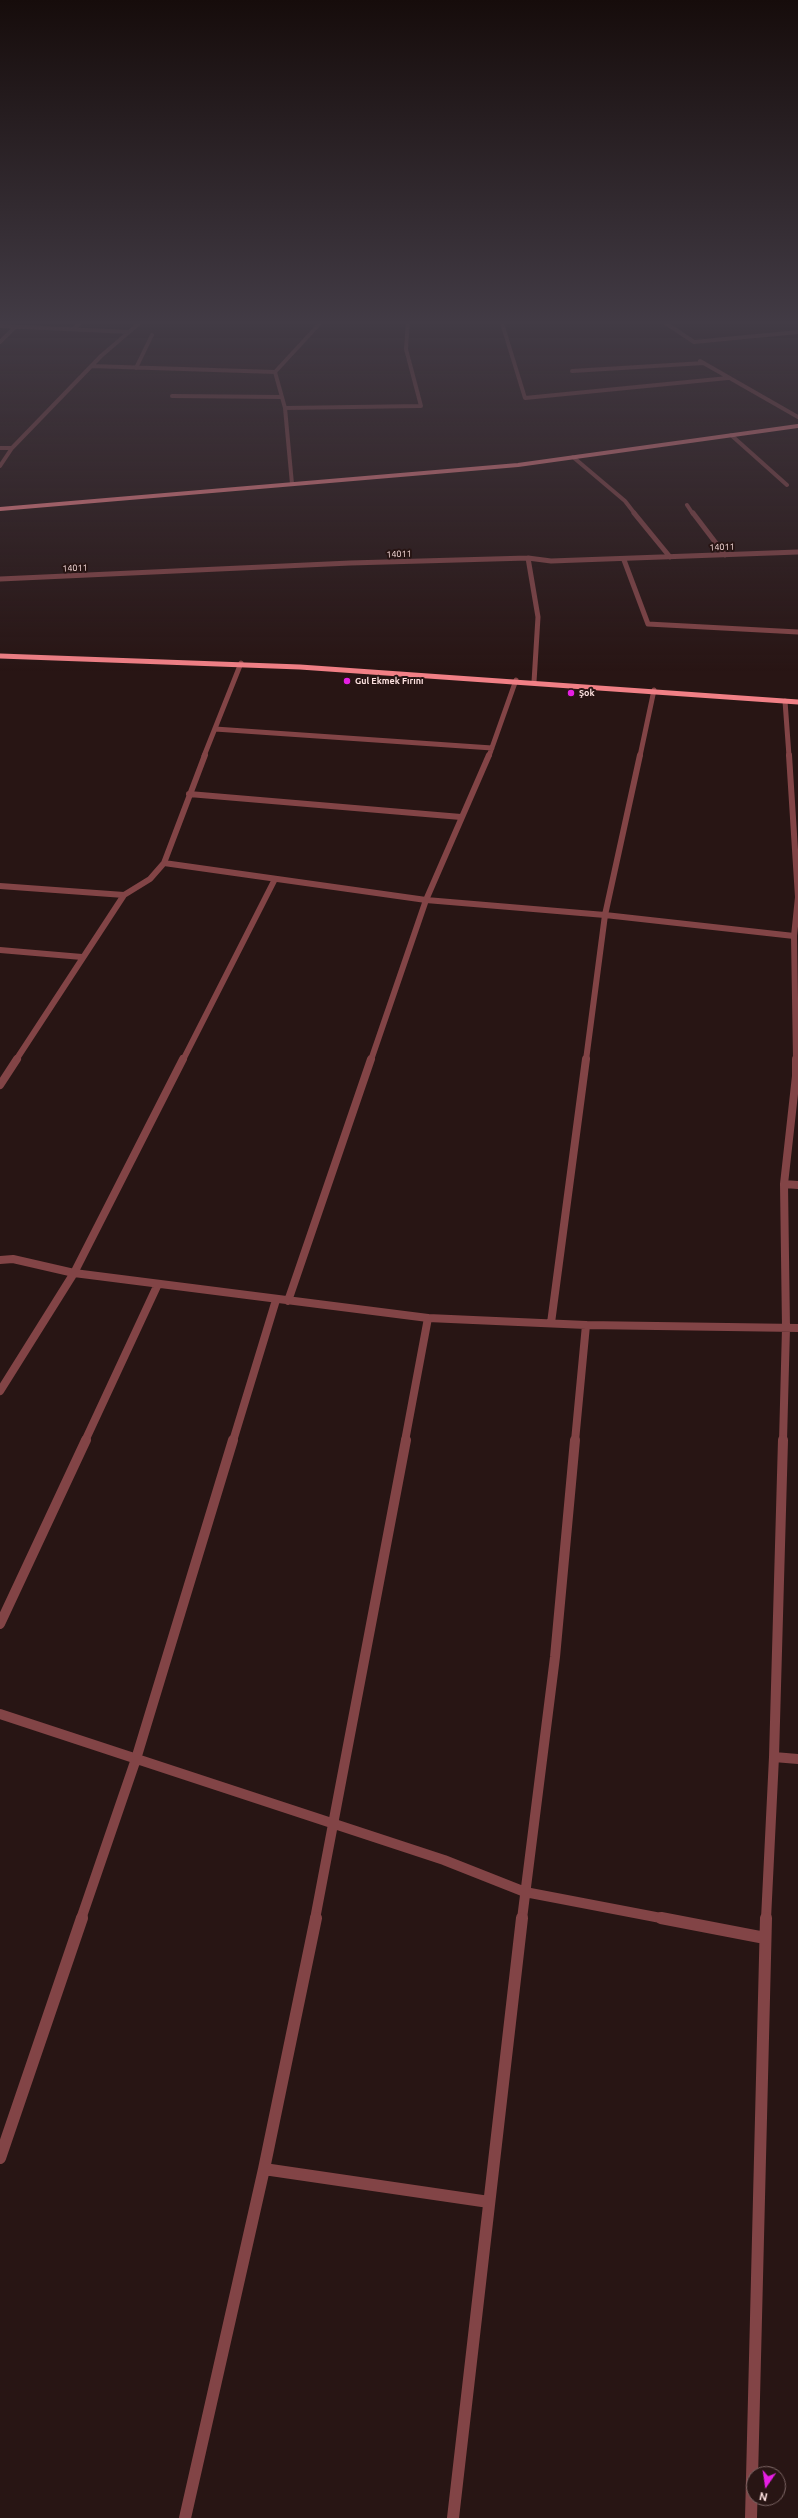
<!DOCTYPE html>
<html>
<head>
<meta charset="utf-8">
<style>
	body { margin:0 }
	#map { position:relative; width:798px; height:2518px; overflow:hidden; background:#281514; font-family:Ubuntu,sans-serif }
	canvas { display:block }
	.north { position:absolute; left:746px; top:2466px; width:40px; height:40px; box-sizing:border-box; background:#281514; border:1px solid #7c6665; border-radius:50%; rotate:193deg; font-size:11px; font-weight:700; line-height:16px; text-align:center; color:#fbdfde }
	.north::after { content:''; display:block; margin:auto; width:14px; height:18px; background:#e61fe3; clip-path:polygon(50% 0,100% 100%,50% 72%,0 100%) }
</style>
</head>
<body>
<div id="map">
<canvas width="798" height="2518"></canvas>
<div class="north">N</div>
</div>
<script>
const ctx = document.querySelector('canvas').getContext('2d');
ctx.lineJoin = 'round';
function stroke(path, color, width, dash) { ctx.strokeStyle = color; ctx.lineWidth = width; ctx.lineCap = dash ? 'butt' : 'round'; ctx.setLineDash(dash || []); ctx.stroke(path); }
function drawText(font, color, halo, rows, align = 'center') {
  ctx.font = font + ' Ubuntu,sans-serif'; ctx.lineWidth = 4; ctx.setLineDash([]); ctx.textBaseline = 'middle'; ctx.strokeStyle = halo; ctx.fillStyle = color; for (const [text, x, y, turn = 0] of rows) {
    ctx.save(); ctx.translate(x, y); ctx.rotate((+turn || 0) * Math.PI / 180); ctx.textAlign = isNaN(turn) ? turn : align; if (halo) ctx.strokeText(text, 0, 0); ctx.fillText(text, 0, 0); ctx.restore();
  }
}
const lane = new Path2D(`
	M661,320L694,342L798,332`);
const streetFar5 = new Path2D(`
	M501,320L525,398L728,378
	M0,326L129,332
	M73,329L84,320
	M0,342L15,327
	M700,361L798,417
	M91,366L275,372
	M136,368L152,335
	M572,371L704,363
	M172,396L282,397
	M285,408L421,406L406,349L408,320
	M731,435L787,485
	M0,448H12
	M573,457L625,501L635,514
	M0,466L12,448L101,356L143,320
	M292,484L285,408L275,372L323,320
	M687,505L693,514`);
const streetFar4 = new Path2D(`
	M634,513L670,557
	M693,513L725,555
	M528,558L538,617L534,682
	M624,560L648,624L798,632
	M0,579L350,563L528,558L551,561L798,552
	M785,701L789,756
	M215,729L492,748
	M204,756L241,663
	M489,756L516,680
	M640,756L654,690`);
const streetFar3 = new Path2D(`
	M789,755L798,897L794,936L796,1060
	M189,794L461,817
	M164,863L426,900L605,915L794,936
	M0,886L124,895
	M0,950L82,957
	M16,1060L124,895L150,879L164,863L205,755
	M183,1060L275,879
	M371,1060L426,900L489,755
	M586,1060L605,915L640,755`);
const streetFar2 = new Path2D(`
	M0,1085L17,1059
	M784,1184L798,1185
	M0,1260L13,1259L74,1273L428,1318L586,1325L798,1328
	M288,1301L371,1059
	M551,1323L586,1059
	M0,1391L74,1273L183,1059
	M85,1441L158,1284
	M233,1441L276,1300
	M405,1441L428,1318
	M575,1441L586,1325
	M783,1441L786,1328L784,1184L796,1076V1059`);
const streetFar1 = new Path2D(`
	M0,1624L86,1440
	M0,1714L444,1860L525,1892L666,1919
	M774,1757L798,1759
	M81,1919L136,1759L233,1440
	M315,1919L406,1440
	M522,1919L555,1657L575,1440
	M766,1919L774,1757L783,1440`);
const street = new Path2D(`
	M661,1918L765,1938
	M0,2158L82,1918
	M264,2169L489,2202
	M185,2518L264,2169L316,1918
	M453,2518L522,1918
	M751,2518L766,1918`);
const secondaryFar1 = new Path2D(`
	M0,509L518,465L798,426`);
const secondary = new Path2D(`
	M0,656L300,667L798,702`);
const markers = [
	[347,681,4,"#e61fe3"],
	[571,693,4,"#e61fe3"]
];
const farStreetnames = [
	["14011",722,547,-2],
	["14011",399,554,-2],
	["14011",75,568,-2]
];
const farPoinames = [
	["Gul Ekmek Fırını",355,681],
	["Şok",579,693]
];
stroke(lane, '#824446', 4);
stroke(streetFar5, '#824446', 4);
stroke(streetFar4, '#824446', 5);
stroke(streetFar3, '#824446', 6);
stroke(streetFar2, '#824446', 8);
stroke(streetFar1, '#824446', 10);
stroke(street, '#824446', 12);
stroke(secondaryFar1, '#f18086', 4);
stroke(secondary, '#f18086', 5);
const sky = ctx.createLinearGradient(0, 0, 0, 672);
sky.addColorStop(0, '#160c0b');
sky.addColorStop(0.48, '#423b45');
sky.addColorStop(1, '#423b4500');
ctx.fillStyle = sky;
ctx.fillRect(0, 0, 798, 672);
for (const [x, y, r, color] of markers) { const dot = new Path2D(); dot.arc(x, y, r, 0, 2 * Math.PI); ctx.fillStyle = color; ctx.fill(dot); stroke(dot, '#281514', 1.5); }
drawText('9px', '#fbdfde', '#281514', farStreetnames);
drawText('bold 9px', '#fbdfde', '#281514', farPoinames, 'left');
</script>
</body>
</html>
